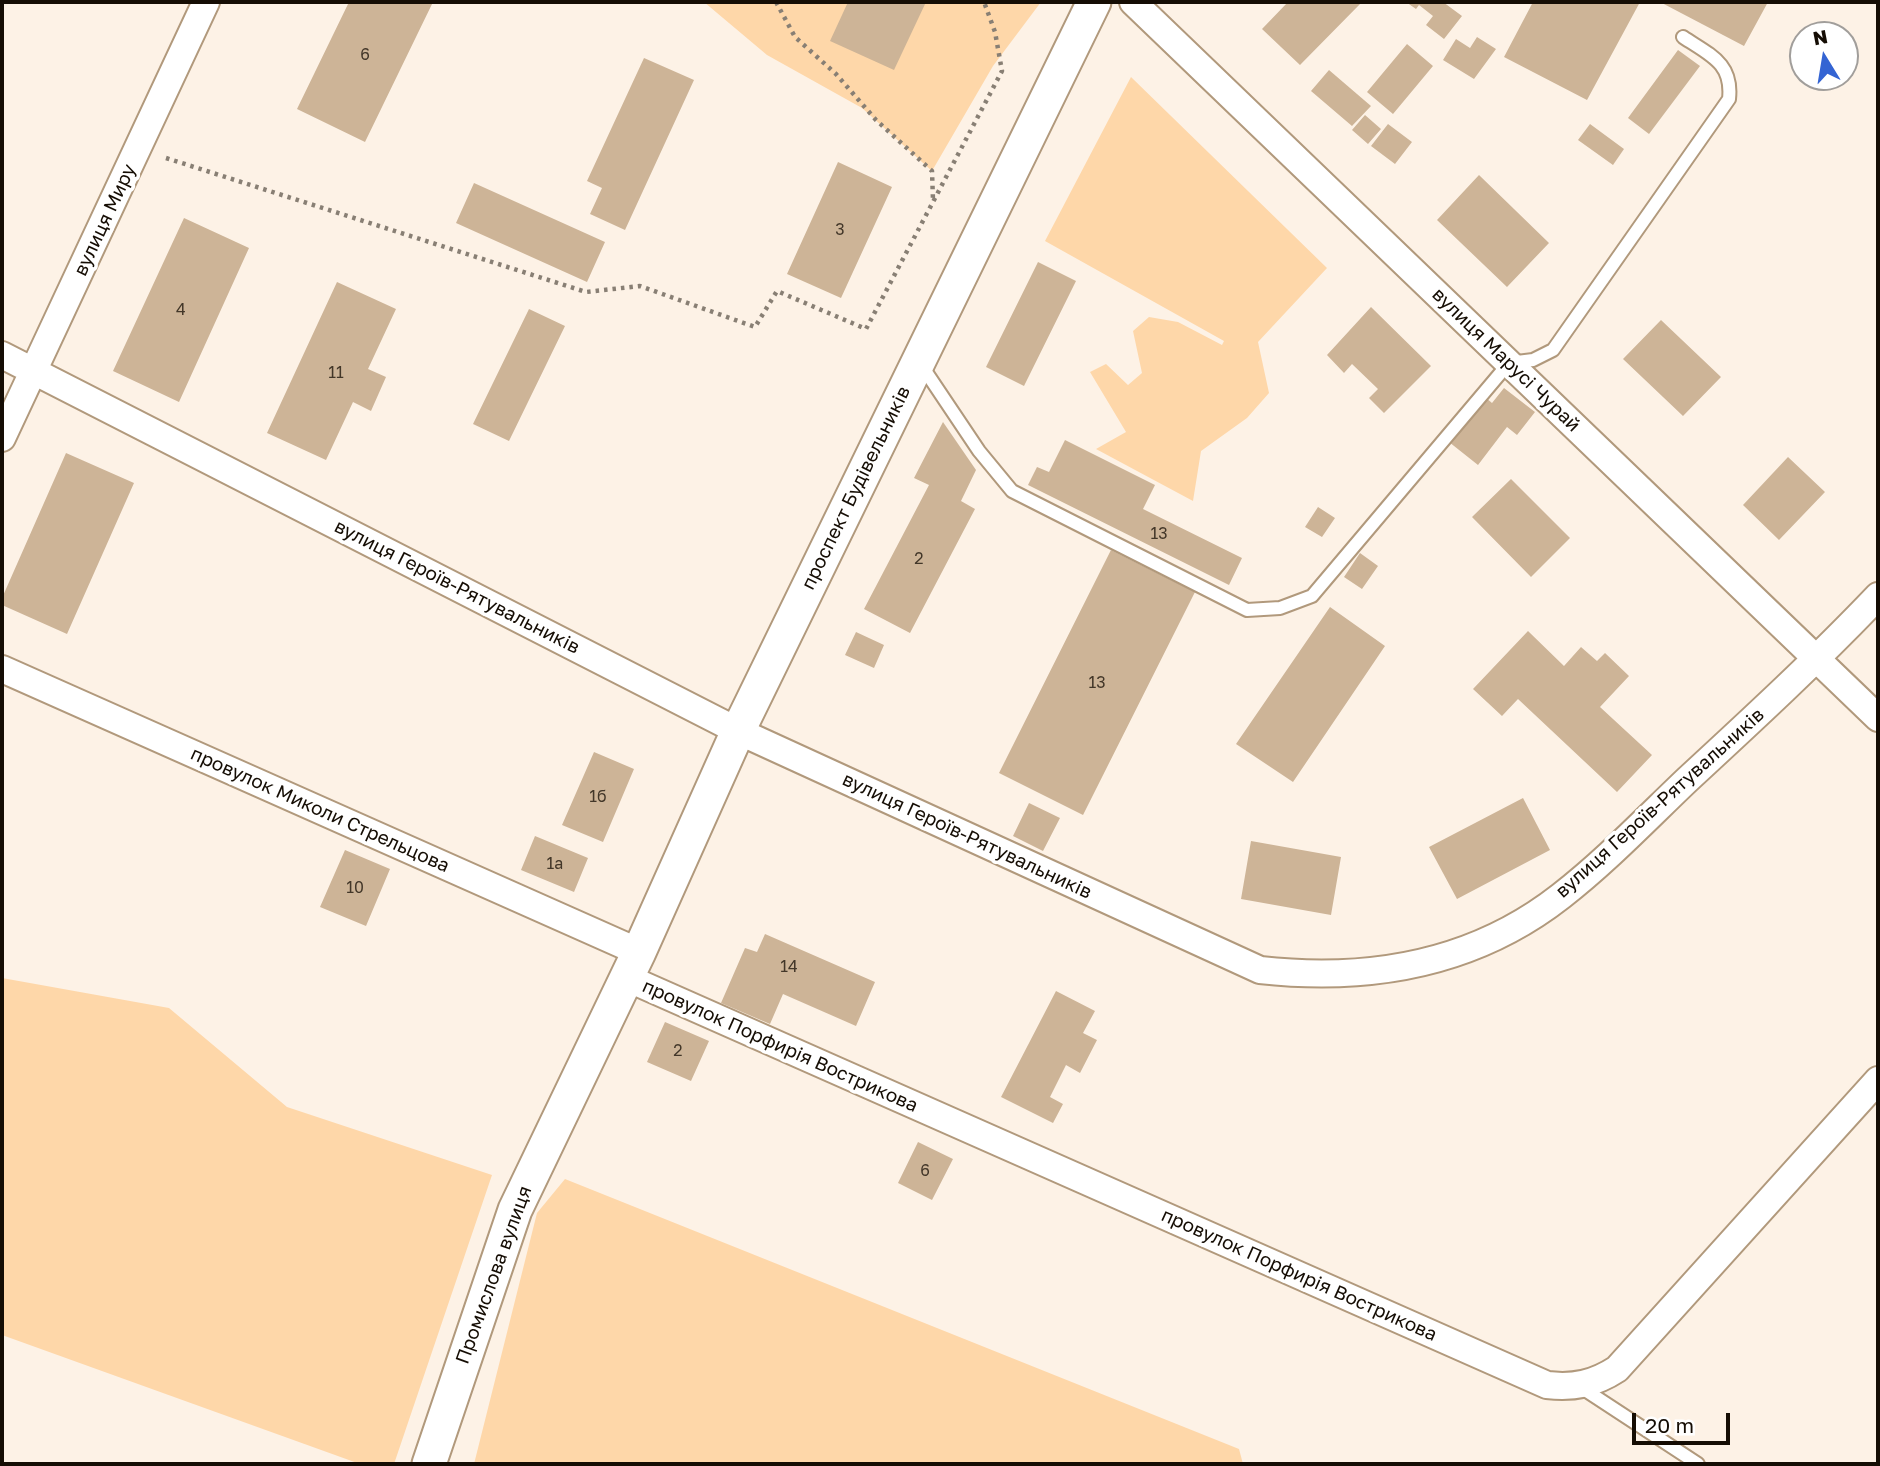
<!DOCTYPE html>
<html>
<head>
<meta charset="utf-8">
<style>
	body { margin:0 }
	#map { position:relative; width:1880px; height:1466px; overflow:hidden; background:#fdf2e6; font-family:"Golos Text",sans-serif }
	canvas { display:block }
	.frame { position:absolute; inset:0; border:4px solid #150d04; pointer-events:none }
	.north { position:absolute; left:1789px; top:21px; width:70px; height:70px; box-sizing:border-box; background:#fff; border:2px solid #a19e9b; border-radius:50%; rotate:349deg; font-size:19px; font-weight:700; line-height:28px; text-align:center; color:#150d04 }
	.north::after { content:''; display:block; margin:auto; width:24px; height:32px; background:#3464d3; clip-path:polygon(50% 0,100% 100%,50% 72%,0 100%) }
	.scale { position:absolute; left:1632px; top:1413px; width:98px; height:32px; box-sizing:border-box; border:4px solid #150d04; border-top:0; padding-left:9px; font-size:21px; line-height:24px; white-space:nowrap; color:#150d04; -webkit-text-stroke:5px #fff; paint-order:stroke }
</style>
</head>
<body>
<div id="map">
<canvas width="1880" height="1466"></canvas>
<div class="frame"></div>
<div class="north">N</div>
<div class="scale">20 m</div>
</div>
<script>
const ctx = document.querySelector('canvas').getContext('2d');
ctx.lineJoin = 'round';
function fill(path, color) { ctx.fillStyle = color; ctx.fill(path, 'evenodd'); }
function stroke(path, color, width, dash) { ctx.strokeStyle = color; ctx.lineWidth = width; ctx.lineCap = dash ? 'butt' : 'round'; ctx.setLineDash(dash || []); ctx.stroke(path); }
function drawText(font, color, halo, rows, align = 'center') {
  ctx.font = font + ' "Golos Text",sans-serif'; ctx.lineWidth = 7; ctx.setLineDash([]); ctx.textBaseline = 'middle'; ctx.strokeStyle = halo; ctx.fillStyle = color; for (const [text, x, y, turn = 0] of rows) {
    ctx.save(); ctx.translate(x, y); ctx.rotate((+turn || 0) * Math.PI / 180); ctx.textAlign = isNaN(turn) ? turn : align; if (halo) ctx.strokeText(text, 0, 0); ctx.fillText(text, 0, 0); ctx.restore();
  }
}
const green = new Path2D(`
	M704,2H1041L993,66L932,171L862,108L767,55Z
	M1131,77L1327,268L1258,342L1269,393L1247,418L1201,451L1193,501L1096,449L1126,432L1090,372L1106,364L1128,385L1142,373L1133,331L1149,317L1178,322L1222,345L1224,341L1045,241Z
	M2,978L169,1008L287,1107L492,1175L394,1464H360L2,1335Z
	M565,1179L1239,1449L1243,1464H474L537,1213Z`);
const building = new Path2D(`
	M349,2H433L365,142L297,109Z
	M848,2H926L894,70L830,41Z
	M1288,2H1362L1300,65L1262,29Z
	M1406,2H1443L1462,16L1444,39L1426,25L1433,16L1419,5L1416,9Z
	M1533,2H1640L1587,100L1504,57Z
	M1660,2H1768L1744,46Z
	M1477,37L1496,49L1474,79L1443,60L1456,39L1470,48Z
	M1407,44L1433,66L1393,114L1367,92Z
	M1678,50L1700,66L1649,134L1628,118Z
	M644,58L694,80L625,230L590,214L602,188L587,181Z
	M1329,70L1371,106L1352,126L1311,91Z
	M1365,115L1381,129L1368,144L1352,130Z
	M1388,124L1412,142L1395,164L1371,146Z
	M1590,124L1624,149L1613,165L1578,140Z
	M838,162L892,187L841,298L787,274Z
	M1479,175L1549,243L1507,287L1437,220Z
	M474,183L605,242L587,282L456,223Z
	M184,218L249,248L179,402L113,371Z
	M1038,262L1076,281L1024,386L986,367Z
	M337,282L396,309L368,369L386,377L371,411L353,402L326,460L267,433Z
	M1371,307L1431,366L1384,413L1369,398L1378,389L1352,364L1344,373L1327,355Z
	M529,309L565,326L509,441L473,424Z
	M1661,320L1721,377L1683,416L1623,359Z
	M1504,388L1535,412L1517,435L1507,427L1478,465L1449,442L1485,397L1492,403Z
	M943,422L976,470L961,501L975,509L910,633L864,609L929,485L914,478Z
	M1065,440L1155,485L1143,509L1242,558L1229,585L1028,485L1037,467L1049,472Z
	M66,453L134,483L67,634L2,605V598Z
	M1788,457L1825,492L1779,540L1743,505Z
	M1511,479L1570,538L1531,577L1472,517Z
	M1318,507L1335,518L1322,537L1305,527Z
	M1111,550L1195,592L1083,815L999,773Z
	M1360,553L1378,566L1362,589L1344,577Z
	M1330,607L1385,646L1293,782L1236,744Z
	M1528,631L1564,666L1581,647L1597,661L1605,653L1629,676L1600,707L1652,755L1617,792L1518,699L1502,716L1473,689Z
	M856,632L884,645L874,668L845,655Z
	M594,752L634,769L603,842L562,825Z
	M1523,798L1550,850L1457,899L1429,847Z
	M1029,803L1060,818L1043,851L1013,836Z
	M535,836L588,858L574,892L521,870Z
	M1251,841L1341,857L1331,915L1241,899Z
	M345,850L390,869L366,926L320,907Z
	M765,934L875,982L856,1026L783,994L770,1024L721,1003L745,948L757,952Z
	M1056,991L1095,1011L1083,1033L1097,1040L1080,1073L1066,1065L1050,1097L1063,1104L1053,1123L1001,1097Z
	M665,1022L709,1041L691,1081L647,1062Z
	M918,1142L953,1159L932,1200L898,1183Z`);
const path = new Path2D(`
	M776,2L795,37L836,74L876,120L932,171L933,200
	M166,158L586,292L640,286L755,327L777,291L866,329L1002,71L995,32L984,2`);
const service = new Path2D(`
	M922,366L979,451L1012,491L1247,610L1280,608L1312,596L1509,363L1533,360L1553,350L1729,99C1733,63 1710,55 1683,37
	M1579,1386L1698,1464`);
const minor = new Path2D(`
	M1133,2L1878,718
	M2,355L738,731L1260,970C1369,982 1473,965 1561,896C1606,861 1646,819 1687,780C1752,720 1817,660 1878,596
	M2,438L206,2
	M2,669L639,952
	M627,978L1547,1385C1574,1388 1594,1384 1617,1369L1878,1080`);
const tertiary = new Path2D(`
	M429,1464L515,1210L639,952L738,731L1094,2`);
const numberNames = [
	["6",365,55],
	["3",840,230],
	["4",181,310],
	["11",336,373],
	["13",1159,534],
	["2",919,559],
	["13",1097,683],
	["1б",598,797],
	["1а",555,864],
	["10",355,888],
	["14",789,967],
	["2",678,1051],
	["6",925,1171]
];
const streetNames = [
	["вулиця Миру",105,220,-65],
	["вулиця Марусі Чурай",1506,360,44],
	["проспект Будівельників",856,488,-64],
	["вулиця Героїв-Рятувальників",457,587,27],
	["вулиця Героїв-Рятувальників",1660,803,-42],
	["провулок Миколи Стрельцова",320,810,24],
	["вулиця Героїв-Рятувальників",967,836,25],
	["провулок Порфирія Вострикова",780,1046,24],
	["Промислова вулиця",494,1275,-70],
	["провулок Порфирія Вострикова",1299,1275,24]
];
fill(green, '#fed7a9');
fill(building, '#cdb497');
stroke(service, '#b1997c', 16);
stroke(minor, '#b1997c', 30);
stroke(tertiary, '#b1997c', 37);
stroke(path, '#887f74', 4.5, [3.5, 5]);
stroke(service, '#fff', 12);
stroke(minor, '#fff', 26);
stroke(tertiary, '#fff', 33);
drawText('16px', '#433729', null, numberNames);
drawText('19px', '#150d04', '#fff', streetNames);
</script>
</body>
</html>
